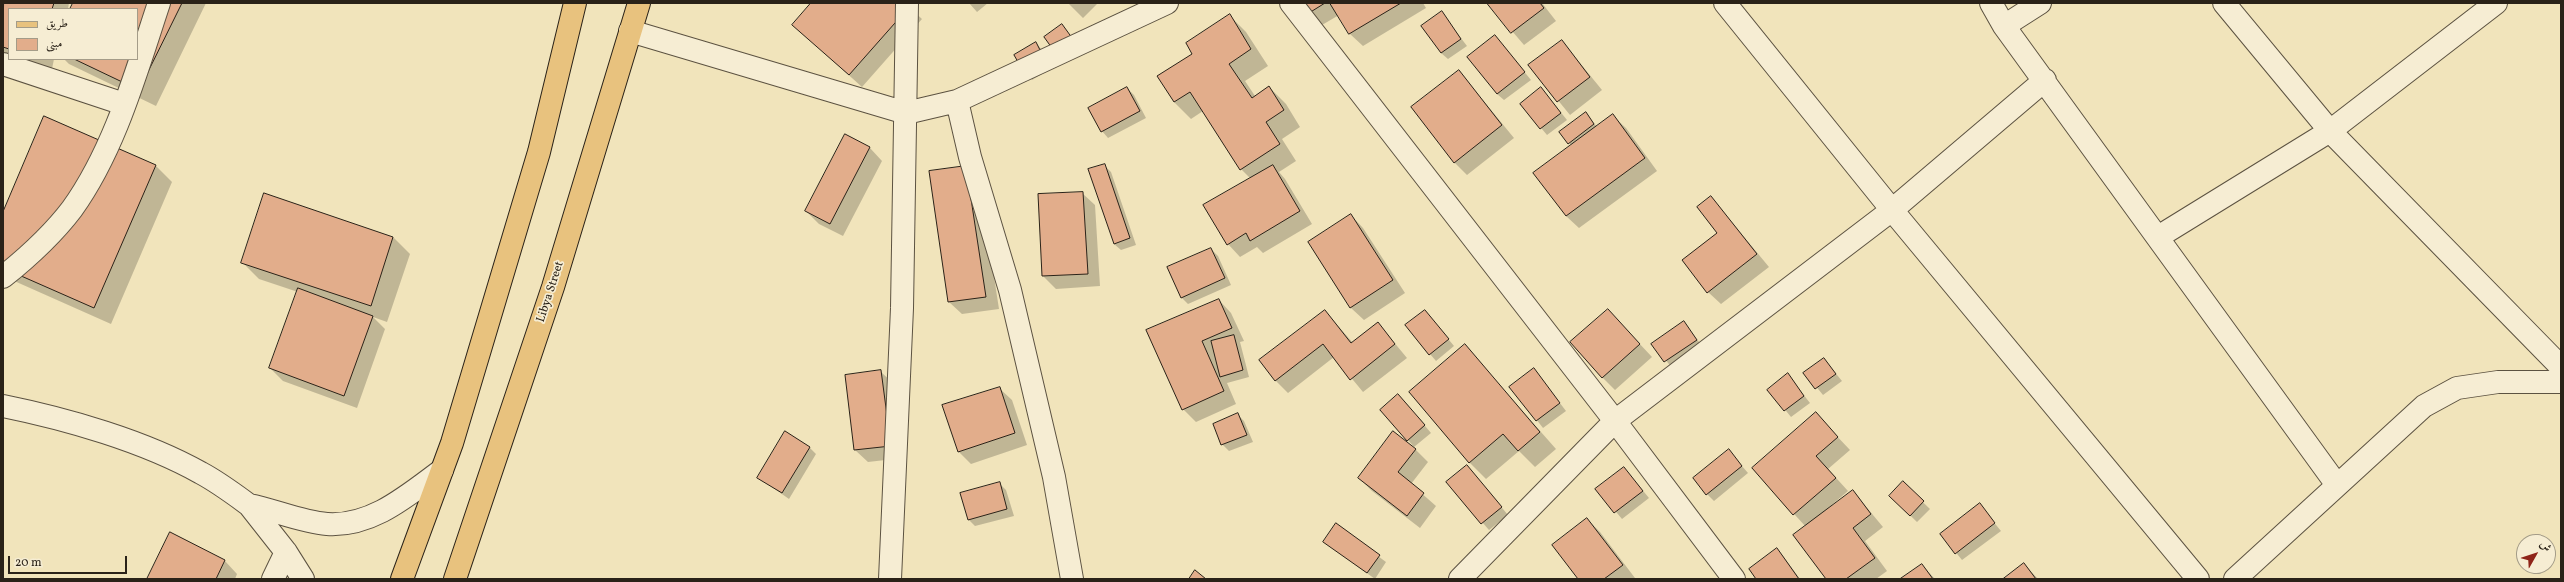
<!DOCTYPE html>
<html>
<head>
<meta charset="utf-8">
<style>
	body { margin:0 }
	#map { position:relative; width:2564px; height:582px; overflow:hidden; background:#f1e4bb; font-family:Vollkorn,Amiri,serif }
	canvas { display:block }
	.frame { position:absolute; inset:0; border:4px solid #2a2218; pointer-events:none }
	.legend { position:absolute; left:8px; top:8px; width:130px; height:52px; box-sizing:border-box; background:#f6edd3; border:1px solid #a49c88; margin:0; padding:5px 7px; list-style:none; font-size:12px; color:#2a2218 }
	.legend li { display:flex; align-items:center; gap:8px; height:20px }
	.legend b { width:20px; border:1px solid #a49c88 }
	.north { position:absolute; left:2516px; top:534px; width:40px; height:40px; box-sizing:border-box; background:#f6edd3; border:1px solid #a49c88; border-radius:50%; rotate:51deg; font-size:11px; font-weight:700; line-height:16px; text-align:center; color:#2a2218 }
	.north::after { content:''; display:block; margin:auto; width:14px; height:18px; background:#8f2418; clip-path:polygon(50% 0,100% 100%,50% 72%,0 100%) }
	.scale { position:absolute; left:8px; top:556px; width:119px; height:18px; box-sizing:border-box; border:2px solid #2a2218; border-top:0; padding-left:5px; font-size:12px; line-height:14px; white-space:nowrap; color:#2a2218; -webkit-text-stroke:3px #f6edd3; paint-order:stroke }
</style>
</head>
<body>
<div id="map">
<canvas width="2564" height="582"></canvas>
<div class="frame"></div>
<ul class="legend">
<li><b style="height:5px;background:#e8c27e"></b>طريق</li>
<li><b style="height:11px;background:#e2ad8b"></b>مبنى</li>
</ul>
<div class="north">ش</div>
<div class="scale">20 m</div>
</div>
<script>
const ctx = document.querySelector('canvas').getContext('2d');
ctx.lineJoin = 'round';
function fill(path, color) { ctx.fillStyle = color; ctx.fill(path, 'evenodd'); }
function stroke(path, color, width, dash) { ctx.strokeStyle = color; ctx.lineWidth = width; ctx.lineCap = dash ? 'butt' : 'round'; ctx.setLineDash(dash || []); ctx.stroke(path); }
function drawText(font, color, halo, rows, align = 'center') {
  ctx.font = font + ' Vollkorn,serif'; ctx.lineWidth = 3.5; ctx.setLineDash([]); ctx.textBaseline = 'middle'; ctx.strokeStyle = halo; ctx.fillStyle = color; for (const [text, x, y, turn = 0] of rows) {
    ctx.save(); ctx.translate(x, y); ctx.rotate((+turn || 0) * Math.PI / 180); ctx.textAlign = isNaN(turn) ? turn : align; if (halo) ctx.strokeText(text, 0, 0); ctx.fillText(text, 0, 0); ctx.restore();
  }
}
const shadow = new Path2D(`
	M5,3H69L68,9H9V58L3,54Z
	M74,3H206L156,106L69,64L64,59H137V9H71Z
	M812,3L909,7L922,19L862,87L793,25Z
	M969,3H988L977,12Z
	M1068,3H1098L1083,18Z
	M1304,3H1423L1426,8L1363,46L1350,34L1339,15L1322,25Z
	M1488,3H1542L1556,21L1524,45Z
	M1441,12L1467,46L1448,59L1441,53Z
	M1230,16L1246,32L1268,66L1245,81L1255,96L1269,87L1286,104L1300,127L1282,139L1296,161L1279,172L1285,179L1312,224L1263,253L1257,247L1240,257L1228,244L1251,179L1241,169L1203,111L1191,119L1174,102L1158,77L1193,54Z
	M1495,36L1531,80L1504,100L1497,94Z
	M1562,41L1602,90L1570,115L1530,66Z
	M1036,43L1042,50L1052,68L1032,80L1026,73Z
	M14,59H54L52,69Z
	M1459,71L1514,138L1467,175L1454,162Z
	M1127,88L1134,95L1146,118L1108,138L1102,131Z
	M1541,88L1567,120L1547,135L1521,104Z
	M1586,113L1597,127L1613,116L1626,128L1657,171L1579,228L1566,216L1572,146L1569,143Z
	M846,135L870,148L882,161L843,236L819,224L806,211Z
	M155,165L172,182L111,324L3,276V214Z
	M1104,165L1111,172L1136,245L1121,250L1114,244Z
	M930,172L979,180L999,309L962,314L949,302Z
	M1082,193L1095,205L1100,286L1056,289L1043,276L1039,195Z
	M1711,197L1769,267L1721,304L1708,292L1718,233Z
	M1351,215L1363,228L1405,293L1364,320L1351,308L1309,242Z
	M393,237L410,254L387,322L373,317L385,329L357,408L283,381L270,368L298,292L259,279L242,262Z
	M1211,249L1218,256L1231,285L1188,304L1181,297Z
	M1219,300L1231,313L1244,341L1240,342L1249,377L1227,383L1236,404L1196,422L1183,409L1147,331Z
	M1608,310L1652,357L1615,390L1602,377Z
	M1325,311L1353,343L1378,323L1407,358L1363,392L1334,357L1288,393L1275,380Z
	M1431,318L1454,346L1436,361L1430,354Z
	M1684,323L1703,347L1672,368L1653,344Z
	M1465,346L1556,449L1535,467L1519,451L1486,479L1469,462Z
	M1824,359L1842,381L1823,395L1805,373Z
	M1534,369L1566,411L1543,428L1511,387Z
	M881,372L894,384L903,458L868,462L855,450Z
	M1788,375L1810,403L1791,417L1769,390Z
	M999,388L1012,400L1027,445L971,464L958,451Z
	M1405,402L1431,433L1414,447L1408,440Z
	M1816,414L1850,450L1828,469L1848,491L1827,509L1853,491L1883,527L1865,541L1887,571L1876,579H1827L1806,527L1753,469Z
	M1238,415L1244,421L1253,442L1229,451L1222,444Z
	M809,447L816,454L789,499L759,478Z
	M1415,449L1428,462L1411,484L1436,506L1420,528L1372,491L1359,478Z
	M1729,451L1748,473L1714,501L1707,494Z
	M1473,473L1508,515L1489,530L1447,482Z
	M1630,475L1649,498L1622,519L1597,489Z
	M999,483L1006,490L1014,516L975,526L969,520Z
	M1903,483L1930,509L1917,522L1890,496Z
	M1979,504L2001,531L1962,560L1941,534Z
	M1587,519L1600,532L1635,578L1579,579Z
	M1336,525L1386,562L1375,579L1324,542Z
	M171,534L225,561L237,574L235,579H148Z
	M1777,549L1783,556L1800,579H1757Z
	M2024,564L2038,579H2004Z
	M1922,565L1935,579H1902Z`);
const building = new Path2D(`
	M4,3H54L52,9H9V49L3,47Z
	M73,3H182L139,90L74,59H137V9H70Z
	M811,3H906L910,6L849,75L792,25Z
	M1303,3H1325L1309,13Z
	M1330,3H1401L1349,34Z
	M1487,3H1540L1544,8L1511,33Z
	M1442,11L1461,39L1441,53L1421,26Z
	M1230,14L1251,49L1229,64L1252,98L1269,86L1284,110L1266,122L1280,144L1240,170L1190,92L1174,102L1157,76L1192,54L1186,43Z
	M1062,24L1075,42L1057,55L1044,37Z
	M1495,35L1525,72L1497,94L1467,57Z
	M1562,40L1590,77L1557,102L1528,65Z
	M1036,42L1046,62L1025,74L1014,55Z
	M1459,70L1502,125L1454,163L1411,107Z
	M1127,87L1140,111L1101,132L1088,108Z
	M1541,87L1561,113L1540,129L1520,104Z
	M1586,112L1594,124L1568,144L1559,132Z
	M1613,114L1645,158L1566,216L1533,173Z
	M44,116L156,165L94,308L3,268V212Z
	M845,134L870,147L830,224L805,211Z
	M1105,164L1130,238L1114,244L1088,169Z
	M1273,165L1300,211L1250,241L1246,233L1227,245L1203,205Z
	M966,166L986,297L948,302L929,171Z
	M1083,192L1088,274L1042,276L1038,194Z
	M264,193L393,237L371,306L241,263Z
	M1711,196L1757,254L1707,293L1682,260L1717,233L1697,207Z
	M1351,214L1393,280L1350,308L1308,242Z
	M1211,248L1225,278L1181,298L1167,267Z
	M298,288L373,316L344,396L269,368Z
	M1219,299L1232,328L1202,341L1224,391L1182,410L1146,330Z
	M1608,309L1640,344L1602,378L1570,342Z
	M1325,310L1351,343L1378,322L1395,344L1350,380L1323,344L1275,381L1259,360Z
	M1425,310L1449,339L1429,355L1405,325Z
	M1684,321L1697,340L1664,362L1651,344Z
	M1234,335L1243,370L1220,377L1211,341Z
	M1465,344L1540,432L1518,451L1503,434L1469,463L1409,392Z
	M1824,358L1836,374L1815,389L1803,373Z
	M1534,368L1560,403L1536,421L1509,387Z
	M881,370L891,446L854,450L845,375Z
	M1788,373L1804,396L1784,411L1767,390Z
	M1000,387L1015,433L958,452L942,405Z
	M1398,394L1425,425L1407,441L1380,410Z
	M1816,412L1838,437L1816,456L1836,478L1793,515L1752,468Z
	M1238,413L1247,435L1221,445L1213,424Z
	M785,431L810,447L782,493L757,478Z
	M1393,431L1416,449L1398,472L1424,493L1407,516L1358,478Z
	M1729,449L1742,466L1706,495L1693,478Z
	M1467,465L1502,507L1481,524L1446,482Z
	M1624,467L1643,491L1614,513L1595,489Z
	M1903,481L1924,501L1910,516L1889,496Z
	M1000,482L1007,509L968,520L960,493Z
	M1853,490L1871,514L1853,528L1875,558L1846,579H1826L1793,535Z
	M1980,503L1995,523L1955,554L1940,534Z
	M1587,518L1623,565L1604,579H1578L1552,545Z
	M1336,523L1380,555L1367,573L1323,542Z
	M170,532L225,560L216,579H147Z
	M1777,548L1799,579H1756L1749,569Z
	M2024,563L2036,579H2003Z
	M1922,564L1933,579H1900Z
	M1195,570L1206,579H1189Z`);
const street = new Path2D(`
	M1291,3L1615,421L1734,579
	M1725,3L1892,210L2198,579
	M1991,3L2004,26L2337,485
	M2224,3L2330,131L2561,367
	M2004,26L2040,3
	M630,31L906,113L957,101L1167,3
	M3,64L124,104
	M957,101L970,157L1010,290L1054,477L1072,579
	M2158,237L2330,131L2496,3
	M3,277C28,257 53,234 72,209C115,149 136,72 159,3
	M3,406C67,419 144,441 201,473C218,482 234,494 249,505
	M273,579L286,552
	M303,579L286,552L249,505C275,510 301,522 327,524C372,527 408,495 442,470
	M890,579L902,308L907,3
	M1460,579L1615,421L1892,210L2045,80
	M2235,579L2424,406L2457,388L2498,382H2561`);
const primary = new Path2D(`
	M402,579L452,443L539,152L575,3
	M455,579L553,287L639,3`);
const streetNames = [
	["Libya Street",551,292,-72]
];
fill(shadow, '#0003');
fill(building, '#e2ad8b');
stroke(building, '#2a2218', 1);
stroke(street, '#5c5241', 24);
stroke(primary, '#2a2218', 24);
stroke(street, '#f6edd3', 22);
stroke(primary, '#e8c27e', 22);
drawText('12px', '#2a2218', '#f6edd3', streetNames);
</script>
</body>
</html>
